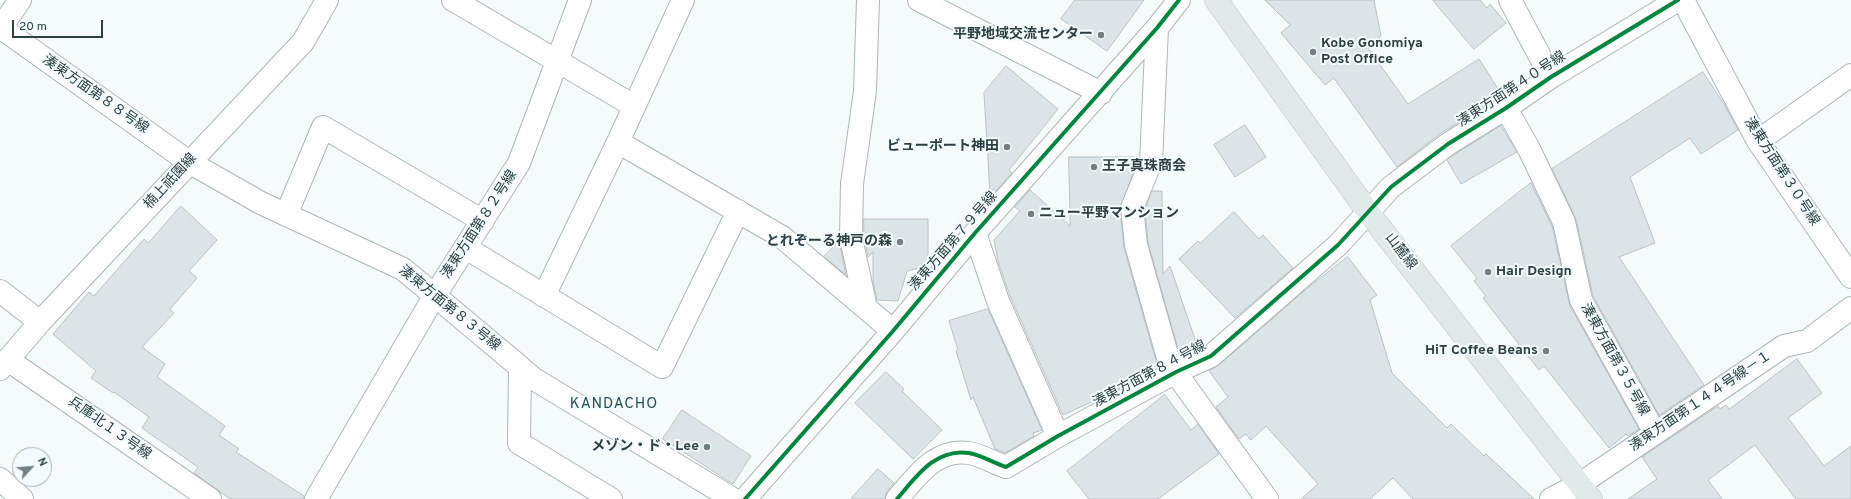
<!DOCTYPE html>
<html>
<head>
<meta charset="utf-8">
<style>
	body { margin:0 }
	#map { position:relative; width:1851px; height:499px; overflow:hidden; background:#f5fafa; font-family:Overpass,sans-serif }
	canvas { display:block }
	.north { position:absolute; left:12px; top:447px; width:40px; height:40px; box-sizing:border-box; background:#f2fbfd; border:1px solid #a3b0b3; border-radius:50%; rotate:64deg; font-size:11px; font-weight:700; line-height:16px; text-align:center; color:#2d3f43 }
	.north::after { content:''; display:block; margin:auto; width:14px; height:18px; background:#738083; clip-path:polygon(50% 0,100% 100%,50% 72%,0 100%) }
	.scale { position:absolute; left:12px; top:20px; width:91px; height:18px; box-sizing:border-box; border:2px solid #2d3f43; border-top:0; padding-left:5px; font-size:12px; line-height:14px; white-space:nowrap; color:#2d3f43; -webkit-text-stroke:3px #f2fbfd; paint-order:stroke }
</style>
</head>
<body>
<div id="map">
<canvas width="1851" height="499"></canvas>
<div class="north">N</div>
<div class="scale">20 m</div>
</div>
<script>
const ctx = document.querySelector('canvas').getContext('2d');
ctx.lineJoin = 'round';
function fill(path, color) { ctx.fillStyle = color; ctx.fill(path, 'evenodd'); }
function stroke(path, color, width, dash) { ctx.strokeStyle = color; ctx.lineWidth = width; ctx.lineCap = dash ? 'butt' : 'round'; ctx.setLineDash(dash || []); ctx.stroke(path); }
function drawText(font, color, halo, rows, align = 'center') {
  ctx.font = font + ' Overpass,"Noto Sans JP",sans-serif'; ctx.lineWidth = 4; ctx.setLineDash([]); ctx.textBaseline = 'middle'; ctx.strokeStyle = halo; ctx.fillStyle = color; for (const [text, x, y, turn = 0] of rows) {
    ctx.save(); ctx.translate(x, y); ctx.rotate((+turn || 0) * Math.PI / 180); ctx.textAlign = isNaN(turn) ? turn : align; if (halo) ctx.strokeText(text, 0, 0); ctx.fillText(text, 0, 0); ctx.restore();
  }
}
const building = new Path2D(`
	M1075,0H1144L1107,51L1061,19Z
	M1265,0H1374L1381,36L1368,48L1408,104L1479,59L1502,95L1441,133L1397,167L1334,78L1325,85L1281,33L1290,25Z
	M1433,0H1480L1487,8L1490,4L1506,23L1474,49Z
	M1006,66L1058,109L1009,170L1012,173L996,191L993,189L990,193L984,93Z
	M1703,72L1725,106L1738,130L1701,154L1690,138L1630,177L1655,243L1619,257L1704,385L1659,415L1593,296L1576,219L1552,169Z
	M1245,125L1266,157L1235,177L1214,145Z
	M1501,126L1517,152L1461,184L1447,160Z
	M1069,157H1139L1120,209L1124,248L1158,368L1107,395L1063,415L1010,296L998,261L994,240L1020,211L1015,207L1030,190L1070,226Z
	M1531,183L1552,226L1570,306L1639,429L1628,436L1626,434L1609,448L1544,366L1539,370L1507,329L1483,298L1486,296L1474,281L1477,278L1451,246Z
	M1152,191H1162L1163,274L1170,266L1198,348L1180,356L1148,243L1145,210Z
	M181,206L217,240L189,271L197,278L170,309L174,313L142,347L165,364L157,377L225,426L219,435L239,449L236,452L304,496V499H230L194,473L198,467L142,428L149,417L114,392L113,393L91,378L96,371L53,334L89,292L94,296L144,239L148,243Z
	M1234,212L1259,239L1263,235L1293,268L1235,318L1179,259L1198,241L1200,243Z
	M864,219H928V266L907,271L898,301L877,300L873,281V252L868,257L864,237Z
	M839,241L846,275L824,257Z
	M1348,257L1377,295L1370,300L1392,373L1447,428L1451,424L1484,456L1486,454L1534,499H1413L1393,478L1370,499H1301L1318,484L1266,426L1251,440L1246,434L1239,439L1216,407L1228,397L1209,371L1219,365L1310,286Z
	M988,309L1042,430L1033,433L1034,436L1005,453L995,449L973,397L971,400L956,351L958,350L949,321Z
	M1797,359L1822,393L1788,418L1824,466L1851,446V499H1796L1755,445L1708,480L1722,499H1628L1657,479L1642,457L1718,406L1720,409L1726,405L1729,409Z
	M886,372L904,389L902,391L942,430L913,459L855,403Z
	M1165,395L1191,430L1198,424L1219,454L1158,499H1089L1067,471Z
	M682,410L751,456L733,484L663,439Z
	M878,469L894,483L887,491L885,499H851Z`);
const minor = new Path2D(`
	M453,0L634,106
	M919,0L1101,93
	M1510,0L1551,77
	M1683,0L1758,141L1851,277
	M0,27L189,162L261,203L403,269L520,367L519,443L611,499
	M1157,28L1151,162L1132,208L1136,245L1170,365L1267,499
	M0,29L20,0
	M1506,108L1529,149L1564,222L1581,300L1655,433
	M1758,141L1851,75
	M618,142L782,237L893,331
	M286,215L323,127L483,221
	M975,233L998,301L1058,436
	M466,248L662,367L738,211
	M0,291L40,322
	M544,296L618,142L683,0
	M866,308L851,238L852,184L865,91L868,0
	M8,360L210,499
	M520,367L534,379L733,499
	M0,369L40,322L303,42L327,0
	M0,479L22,499
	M316,499L435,295L519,163L580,0
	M745,499L893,331L975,233L1157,28L1179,0
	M897,499C916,477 935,448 969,453C981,455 994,463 1006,467L1058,436L1176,372L1211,356L1338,245L1391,187L1448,144L1506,108L1551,77L1678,0
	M1551,499L1580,484L1784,346L1807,341L1851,308`);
const major = new Path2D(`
	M1216,0L1368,212L1591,499`);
const cycleway = new Path2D(`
	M745,499L893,331L975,233L1157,28L1179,0
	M897,499C916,477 935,448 969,453C981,455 994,463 1006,467L1058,436L1176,372L1211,356L1338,245L1391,187L1448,144L1506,108L1551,77L1678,0`);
const markers = [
	[1101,35,4,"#738083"],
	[1313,52,4,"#738083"],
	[1007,147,4,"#738083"],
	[1094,167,4,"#738083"],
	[1031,214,4,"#738083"],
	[900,242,4,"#738083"],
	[1488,272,4,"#738083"],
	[1546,351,4,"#738083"],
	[707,447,4,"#738083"]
];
const poiNames = [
	["平野地域交流センター",1093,35],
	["Kobe Gonomiya",1321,44,"left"],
	["Post Office",1321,60,"left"],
	["ビューポート神田",999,147],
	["王子真珠商会",1102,167,"left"],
	["ニュー平野マンション",1039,214,"left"],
	["とれぞーる神戸の森",892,242],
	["Hair Design",1496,272,"left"],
	["HiT Coffee Beans",1538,351],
	["メゾン・ド・Lee",699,447]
];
const streetNames = [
	["湊東方面第４０号線",1512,90,-33],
	["湊東方面第８８号線",95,95,35],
	["湊東方面第３０号線",1781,172,57],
	["楠上祇園線",171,182,-47],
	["湊東方面第８２号線",480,225,-57],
	["湊東方面第７９号線",954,242,-49],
	["山麓線",1400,252,52],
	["湊東方面第８３号線",449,309,39],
	["湊東方面第３５号線",1614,360,61],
	["湊東方面第８４号線",1150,375,-28],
	["湊東方面第１４４号線－１",1701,402,-34],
	["兵庫北１３号線",109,429,35]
];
const neighbourhoodNames = [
	["KANDACHO",614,405]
];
fill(building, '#dbe4e7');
stroke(building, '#bac2c6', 1);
stroke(minor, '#acb7b9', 24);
stroke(major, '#d1d7d8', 24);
stroke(minor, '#fefefe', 22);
stroke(major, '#e0eae9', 22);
stroke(cycleway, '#00873e', 4);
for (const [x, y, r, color] of markers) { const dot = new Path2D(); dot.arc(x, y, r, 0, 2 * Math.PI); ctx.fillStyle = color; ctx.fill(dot); stroke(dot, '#f2fbfd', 1.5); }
drawText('bold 14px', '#2d3f43', '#f2fbfd', poiNames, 'right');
drawText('14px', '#2d3f43', '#f2fbfd', streetNames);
ctx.letterSpacing = '1px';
drawText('15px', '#254e55', '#f2fbfd', neighbourhoodNames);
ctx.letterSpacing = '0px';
</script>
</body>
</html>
